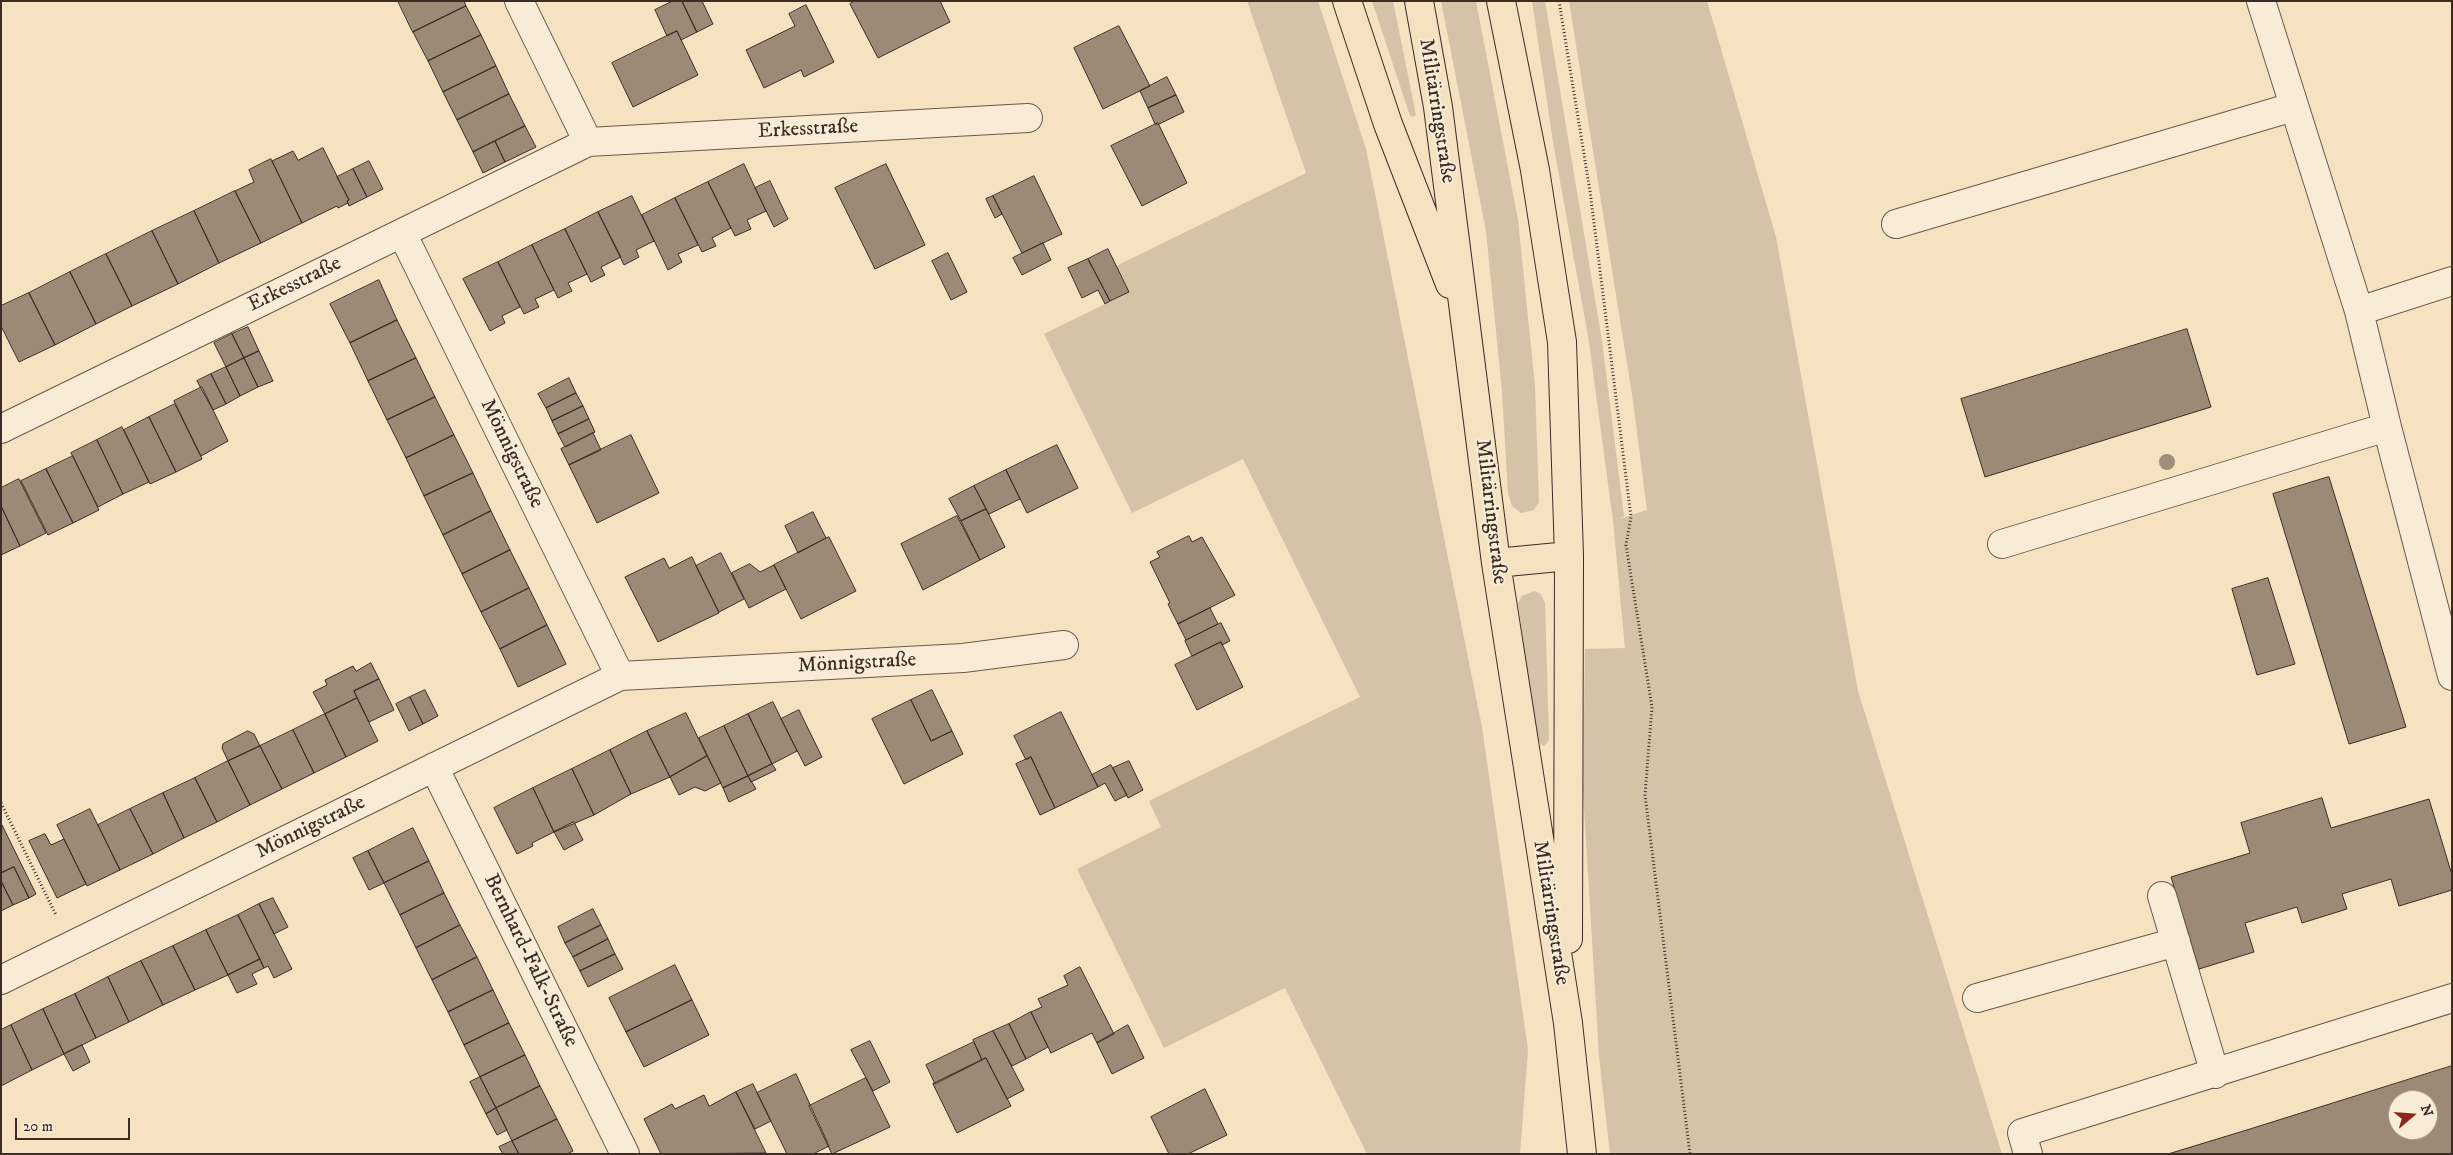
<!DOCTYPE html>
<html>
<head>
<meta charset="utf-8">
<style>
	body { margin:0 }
	#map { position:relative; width:2453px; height:1155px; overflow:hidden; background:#f6e1c0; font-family:"IM FELL DW Pica",serif }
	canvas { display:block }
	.frame { position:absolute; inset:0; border:2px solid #3c2c26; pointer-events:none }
	.north { position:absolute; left:2388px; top:1090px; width:50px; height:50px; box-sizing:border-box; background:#f9ecd6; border:1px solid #ad9f90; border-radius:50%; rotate:72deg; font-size:14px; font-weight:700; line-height:20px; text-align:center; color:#3c2c26 }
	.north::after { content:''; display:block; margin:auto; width:18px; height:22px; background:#8f2418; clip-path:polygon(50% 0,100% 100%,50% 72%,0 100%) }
	.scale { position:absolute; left:15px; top:1118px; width:115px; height:22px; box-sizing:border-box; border:2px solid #3c2c26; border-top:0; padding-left:6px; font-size:15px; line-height:18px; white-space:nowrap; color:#3c2c26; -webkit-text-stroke:4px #f9ecd6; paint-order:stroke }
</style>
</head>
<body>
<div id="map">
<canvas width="2453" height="1155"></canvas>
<div class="frame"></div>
<div class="north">N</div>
<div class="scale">20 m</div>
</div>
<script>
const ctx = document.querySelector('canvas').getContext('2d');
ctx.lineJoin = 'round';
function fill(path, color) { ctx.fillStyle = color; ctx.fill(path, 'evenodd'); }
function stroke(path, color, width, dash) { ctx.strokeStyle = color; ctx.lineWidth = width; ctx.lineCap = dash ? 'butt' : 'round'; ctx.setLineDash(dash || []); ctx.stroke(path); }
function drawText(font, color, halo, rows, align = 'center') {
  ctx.font = font + ' "IM FELL DW Pica",serif'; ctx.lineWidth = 4; ctx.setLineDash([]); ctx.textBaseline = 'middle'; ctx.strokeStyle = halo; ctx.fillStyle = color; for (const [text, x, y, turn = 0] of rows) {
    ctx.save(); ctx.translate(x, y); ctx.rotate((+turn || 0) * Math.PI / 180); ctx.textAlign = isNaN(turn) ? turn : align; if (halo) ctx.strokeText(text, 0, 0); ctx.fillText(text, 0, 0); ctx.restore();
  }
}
const green = new Path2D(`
	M1247,1H1318L1366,149L1482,727L1528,1050L1520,1154H1367L1285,988L1164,1048L1077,869L1161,827L1149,801L1360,697L1243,459L1132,513L1044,334L1129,292L1116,266L1306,173Z
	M1372,1H1393L1416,115L1413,117L1410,116Z
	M1441,1H1476L1518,220L1535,386L1539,502L1534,510L1521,513L1512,506L1508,493L1502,391L1486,231Z
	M1532,1H1545L1602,341L1624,516L1619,519L1647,510L1633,401L1569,1H1707L1776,237L1858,691L2002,1154H1610L1599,1056L1583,791L1585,649L1625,648L1613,521L1589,342L1553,142Z
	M1534,591L1541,594L1545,603L1549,740L1544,746L1537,741L1518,603L1522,596Z`);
const building = new Path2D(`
	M398,1H464L466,6L413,32Z
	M673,1H682L697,32L681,40L677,31L667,36L655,10Z
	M682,1H702L713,24L697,32Z
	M855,1H940L950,22L878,58L850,4Z
	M806,5L834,62L804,77L801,70L764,88L746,50L795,26L789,14Z
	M466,6L481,35L428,61L413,32Z
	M1119,26L1150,86L1103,109L1074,48Z
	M677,31L698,75L633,107L612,63Z
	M481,35L496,66L443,92L428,61Z
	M496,66L509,94L457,120L443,92Z
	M1167,77L1176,95L1148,108L1140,91Z
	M509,94L525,126L473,152L457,120Z
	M1176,95L1184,112L1159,124H1155L1148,108Z
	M1158,123L1187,183L1142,206L1111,146Z
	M525,126L536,147L505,162L495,141Z
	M495,141L505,162L483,173L473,152Z
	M323,148L349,200L347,201L348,203L338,208L337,206L302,223L272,161L293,151L298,160Z
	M271,159L302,223L261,243L235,191L254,182L249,170Z
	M369,161L383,189L367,197L353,169Z
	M744,164L766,211L747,220L751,229L735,236L708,182Z
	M886,164L925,245L875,269L835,188Z
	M353,169L367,197L349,206L347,201L349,200L337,177Z
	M1034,176L1062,234L1022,253L993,196Z
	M770,181L788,219L774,227L755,188Z
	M708,182L731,228L712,238L716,246L702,252L675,198Z
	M235,191L261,243L219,263L194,211Z
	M632,196L654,241L636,250L639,257L624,265L598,212Z
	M993,196L1002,214L995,218L986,199Z
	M675,198L698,245L678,254L682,262L668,270L642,215Z
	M194,211L219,263L178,284L152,231Z
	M598,212L621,257L601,267L605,275L591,282L565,229Z
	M565,229L587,274L568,283L572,291L558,298L532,245Z
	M152,231L178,284L132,306L106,254Z
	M1043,243L1051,260L1022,275L1013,258Z
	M532,245L554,290L535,299L539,307L524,314L498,262Z
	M1108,249L1129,292L1110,301L1088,259Z
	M948,253L967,292L951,300L932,261Z
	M106,254L132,306L96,324L70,272Z
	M1088,259L1110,301L1105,304L1098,290L1082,298L1068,268Z
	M498,262L520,307L502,316L505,323L490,331L463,279Z
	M70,272L96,324L55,345L29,293Z
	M379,280L397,320L350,343L330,304Z
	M29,293L55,345L19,362L1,326V306Z
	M397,320L416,358L368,381L350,343Z
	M248,327L259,351L244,358L232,334Z
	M2187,329L2211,407L1985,477L1961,399Z
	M232,334L244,358L226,367L214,343Z
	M259,351L273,381L258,387L244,358Z
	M244,358L258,387L240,396L226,367Z
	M416,358L435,397L387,420L368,381Z
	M226,367L240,396L226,404L211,374Z
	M211,374L226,404L213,410L197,381Z
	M569,378L576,393L546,408L538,394Z
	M202,387L228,441L201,456L174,401Z
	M576,393L583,406L552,421L546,408Z
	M435,397L454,435L406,458L387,420Z
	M175,404L202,459L176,472L149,417Z
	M583,406L589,419L558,434L552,421Z
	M149,417L176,472L150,484L124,430Z
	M589,419L595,432L565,447L558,434Z
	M122,427L149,482L123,494L97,440Z
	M593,433L601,450L569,465L561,449Z
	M454,435L473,473L424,496L406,458Z
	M631,435L659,493L597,523L569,465Z
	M97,440L123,494L98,507L71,453Z
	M1057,445L1078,488L1027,513L1006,470Z
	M73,456L99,510L73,523L46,469Z
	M46,469L73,523L48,535L21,481Z
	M1006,470L1020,499L989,514L974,486Z
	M473,473L491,511L443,535L424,496Z
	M2329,477L2406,727L2349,744L2273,494Z
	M19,479L46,533L20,546L1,506V488Z
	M974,486L986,509L961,521L949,499Z
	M1,506L20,546L1,555Z
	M986,509L1005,547L980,560L961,521Z
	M491,511L510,550L462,574L443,535Z
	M813,512L826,538L798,553L785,526Z
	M957,516L980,560L923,590L901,544Z
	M1189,536L1192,542L1202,537L1235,595L1178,624L1168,604L1170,603L1150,562L1160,557L1157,552Z
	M829,537L856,591L801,619L774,565Z
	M510,550L529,588L481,612L462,574Z
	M721,553L744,599L719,612L696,566Z
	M692,557L719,613L658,642L625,577L664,558L669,568Z
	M750,564L760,572L774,565L786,589L749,608L732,573Z
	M2268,578L2295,664L2257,675L2232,589Z
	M529,588L547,625L500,649L481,612Z
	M1210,608L1218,624L1186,640L1178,624Z
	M1221,623L1230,641L1222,645L1221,642L1192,656L1185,641Z
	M547,625L566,664L518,687L500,649Z
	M1221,642L1243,687L1197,710L1175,665Z
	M371,663L379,679L354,691L357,698L325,714L313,692L327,685L325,680L353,666L356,671Z
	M379,679L394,710L369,722L354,691Z
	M425,690L438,716L423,724L410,697Z
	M932,690L952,731L931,741L911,700Z
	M410,697L423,724L409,731L396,704Z
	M357,698L378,741L346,757L325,714Z
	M911,700L931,741L952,731L963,754L904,784L872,719Z
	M773,702L797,751L772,764L748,714Z
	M799,710L822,757L805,766L781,719Z
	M1061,712L1098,787L1055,808L1031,757L1026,760L1014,736Z
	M686,713L707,756L670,777L647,731Z
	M325,714L346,757L314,773L293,730Z
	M748,714L772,764L748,776L724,726Z
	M724,726L748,776L723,788L699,738Z
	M293,730L314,773L282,789L260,746Z
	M248,731L254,734L260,746L228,761L222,748L223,744Z
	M647,731L670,777L631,794L610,750Z
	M260,746L282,789L250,805L228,761Z
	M610,750L631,794L594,815L572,769Z
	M707,756L721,783L705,791L695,787L679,795L670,777Z
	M1031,757L1055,808L1040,815L1016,764Z
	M228,761L250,805L217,822L195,778Z
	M1129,761L1143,790L1128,798L1113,768Z
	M772,764L776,770L751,782L748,776Z
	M1111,765L1127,795L1115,801L1105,783L1098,787L1092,775Z
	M572,769L594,815L554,832L533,788Z
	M748,776L756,789L729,802L723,788Z
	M195,778L217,822L184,838L163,793Z
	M533,788L554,832L532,843L533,846L517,854L494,808Z
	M163,793L184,838L153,854L130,809Z
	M2322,798L2331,828L2429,799L2452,875V890L2399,906L2391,879L2342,894L2347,909L2302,923L2297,907L2245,923L2254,952L2199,969L2171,877L2250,853L2241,823Z
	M90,809L120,870L87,886L57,825Z
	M130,809L153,854L120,870L98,825Z
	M574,822L583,840L564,850L554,832Z
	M2,825L36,894L29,898L14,867L1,873Z
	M413,828L429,861L384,883L368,851Z
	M45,834L51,845L64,839L86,884L57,898L29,841Z
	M368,851L384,883L369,890L353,858Z
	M429,861L444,893L400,915L384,883Z
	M14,867L29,898L13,905L1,881V873Z
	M1,881L13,905L1,911Z
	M444,893L460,925L416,948L400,915Z
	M273,898L288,927L274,934L259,904Z
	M259,904L292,969L274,978L268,966L264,968L238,915Z
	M593,909L601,925L565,943L558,927Z
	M238,915L260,959L228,975L206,930Z
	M460,925L477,957L432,980L416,948Z
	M601,925L608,939L573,957L565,943Z
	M206,930L228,975L195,990L173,946Z
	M608,939L615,954L580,971L573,957Z
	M173,946L195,990L163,1005L141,961Z
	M615,954L623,969L588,987L580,971Z
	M477,957L493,990L448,1012L432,980Z
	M260,959L264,968L252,974L257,984L237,993L228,975Z
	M141,961L163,1005L129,1022L108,977Z
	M675,965L692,1000L626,1032L609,998Z
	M1080,967L1114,1034L1097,1043L1092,1033L1051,1053L1031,1012L1042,1007L1038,999L1068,985L1064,976Z
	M108,977L129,1022L96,1038L75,994Z
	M493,990L509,1023L464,1045L448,1012Z
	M75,994L96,1038L64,1054L43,1009Z
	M692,1000L709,1035L644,1067L626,1032Z
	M43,1009L64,1054L32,1070L11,1025Z
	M1031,1012L1048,1047L1026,1059L1009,1024Z
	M509,1023L525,1055L480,1077L464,1045Z
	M1009,1024L1026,1059L1012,1066L993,1031Z
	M11,1025L32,1070L1,1086V1030Z
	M1128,1025L1144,1058L1112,1074L1097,1043Z
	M993,1031L1024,1090L1007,1099L986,1058L982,1060L973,1040Z
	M870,1041L890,1082L873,1091L851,1050Z
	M974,1042L982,1060L935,1084L926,1065Z
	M82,1045L90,1062L73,1071L64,1054Z
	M525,1055L540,1086L496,1108L480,1077Z
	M986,1058L1011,1106L957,1133L933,1084Z
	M2452,1066V1154H2168L2250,1129ZM2398,1100H2428V1130H2398Z
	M796,1074L829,1146L813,1154H787L757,1093Z
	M480,1077L496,1108L486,1114L470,1082Z
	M866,1078L890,1127L832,1154L809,1106Z
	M753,1084L771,1121L755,1129L736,1092Z
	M540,1086L557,1119L512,1141L496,1108Z
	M1205,1089L1227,1135L1188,1154H1169L1151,1117Z
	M736,1092L766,1153L661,1154L644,1119L672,1104L675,1109L704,1095L709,1106Z
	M496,1108L507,1130L497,1135L486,1114Z
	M557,1119L573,1151L567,1154H519L512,1141Z
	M512,1141L519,1154H503L499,1147Z`);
const path = new Path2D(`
	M1559,1L1590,191L1631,517L1626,545L1652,707L1645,795L1690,1154
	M1,803L56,915`);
const minor = new Path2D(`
	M519,1L588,142
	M2261,1L2359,311L2452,281
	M1896,224L2293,107
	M2359,311L2387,427L2452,676
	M1,429L588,142L1028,118
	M2002,544L2387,427
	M620,676L963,658L1064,645
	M434,767L625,1154
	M2162,896L2215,1074
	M1,980L620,676L402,233
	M1977,998L2176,942
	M2028,1154L2022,1133L2452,998`);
const major = new Path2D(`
	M1347,1L1388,124L1450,284
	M1419,1L1438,107L1496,563L1568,1023L1582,1154
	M1501,1L1535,170L1562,342L1569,556L1568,939
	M1496,563L1569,556`);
const trees = [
	[2167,462]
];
const streetNames = [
	["Militärringstraße",1436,111,81],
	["Erkesstraße",808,130,-3],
	["Erkesstraße",295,285,-26],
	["Mönnigstraße",511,454,64],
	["Militärringstraße",1490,512,83],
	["Mönnigstraße",857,664,-3],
	["Mönnigstraße",311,828,-26],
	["Militärringstraße",1550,913,81],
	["Bernhard-Falk-Straße",530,961,64]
];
fill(green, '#d6c2a6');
fill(building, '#9d8a76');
stroke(building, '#3c2c26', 1);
stroke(minor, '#6a594c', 30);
stroke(major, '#3c2c26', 30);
stroke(path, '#3c2c26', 3, [1, 2.5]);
stroke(minor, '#f9ecd6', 28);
stroke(major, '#f6e1c0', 28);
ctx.fillStyle = '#a18e7a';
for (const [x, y] of trees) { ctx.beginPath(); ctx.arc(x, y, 8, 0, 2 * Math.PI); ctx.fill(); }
drawText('21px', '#3c2c26', '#f9ecd6', streetNames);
</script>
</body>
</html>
